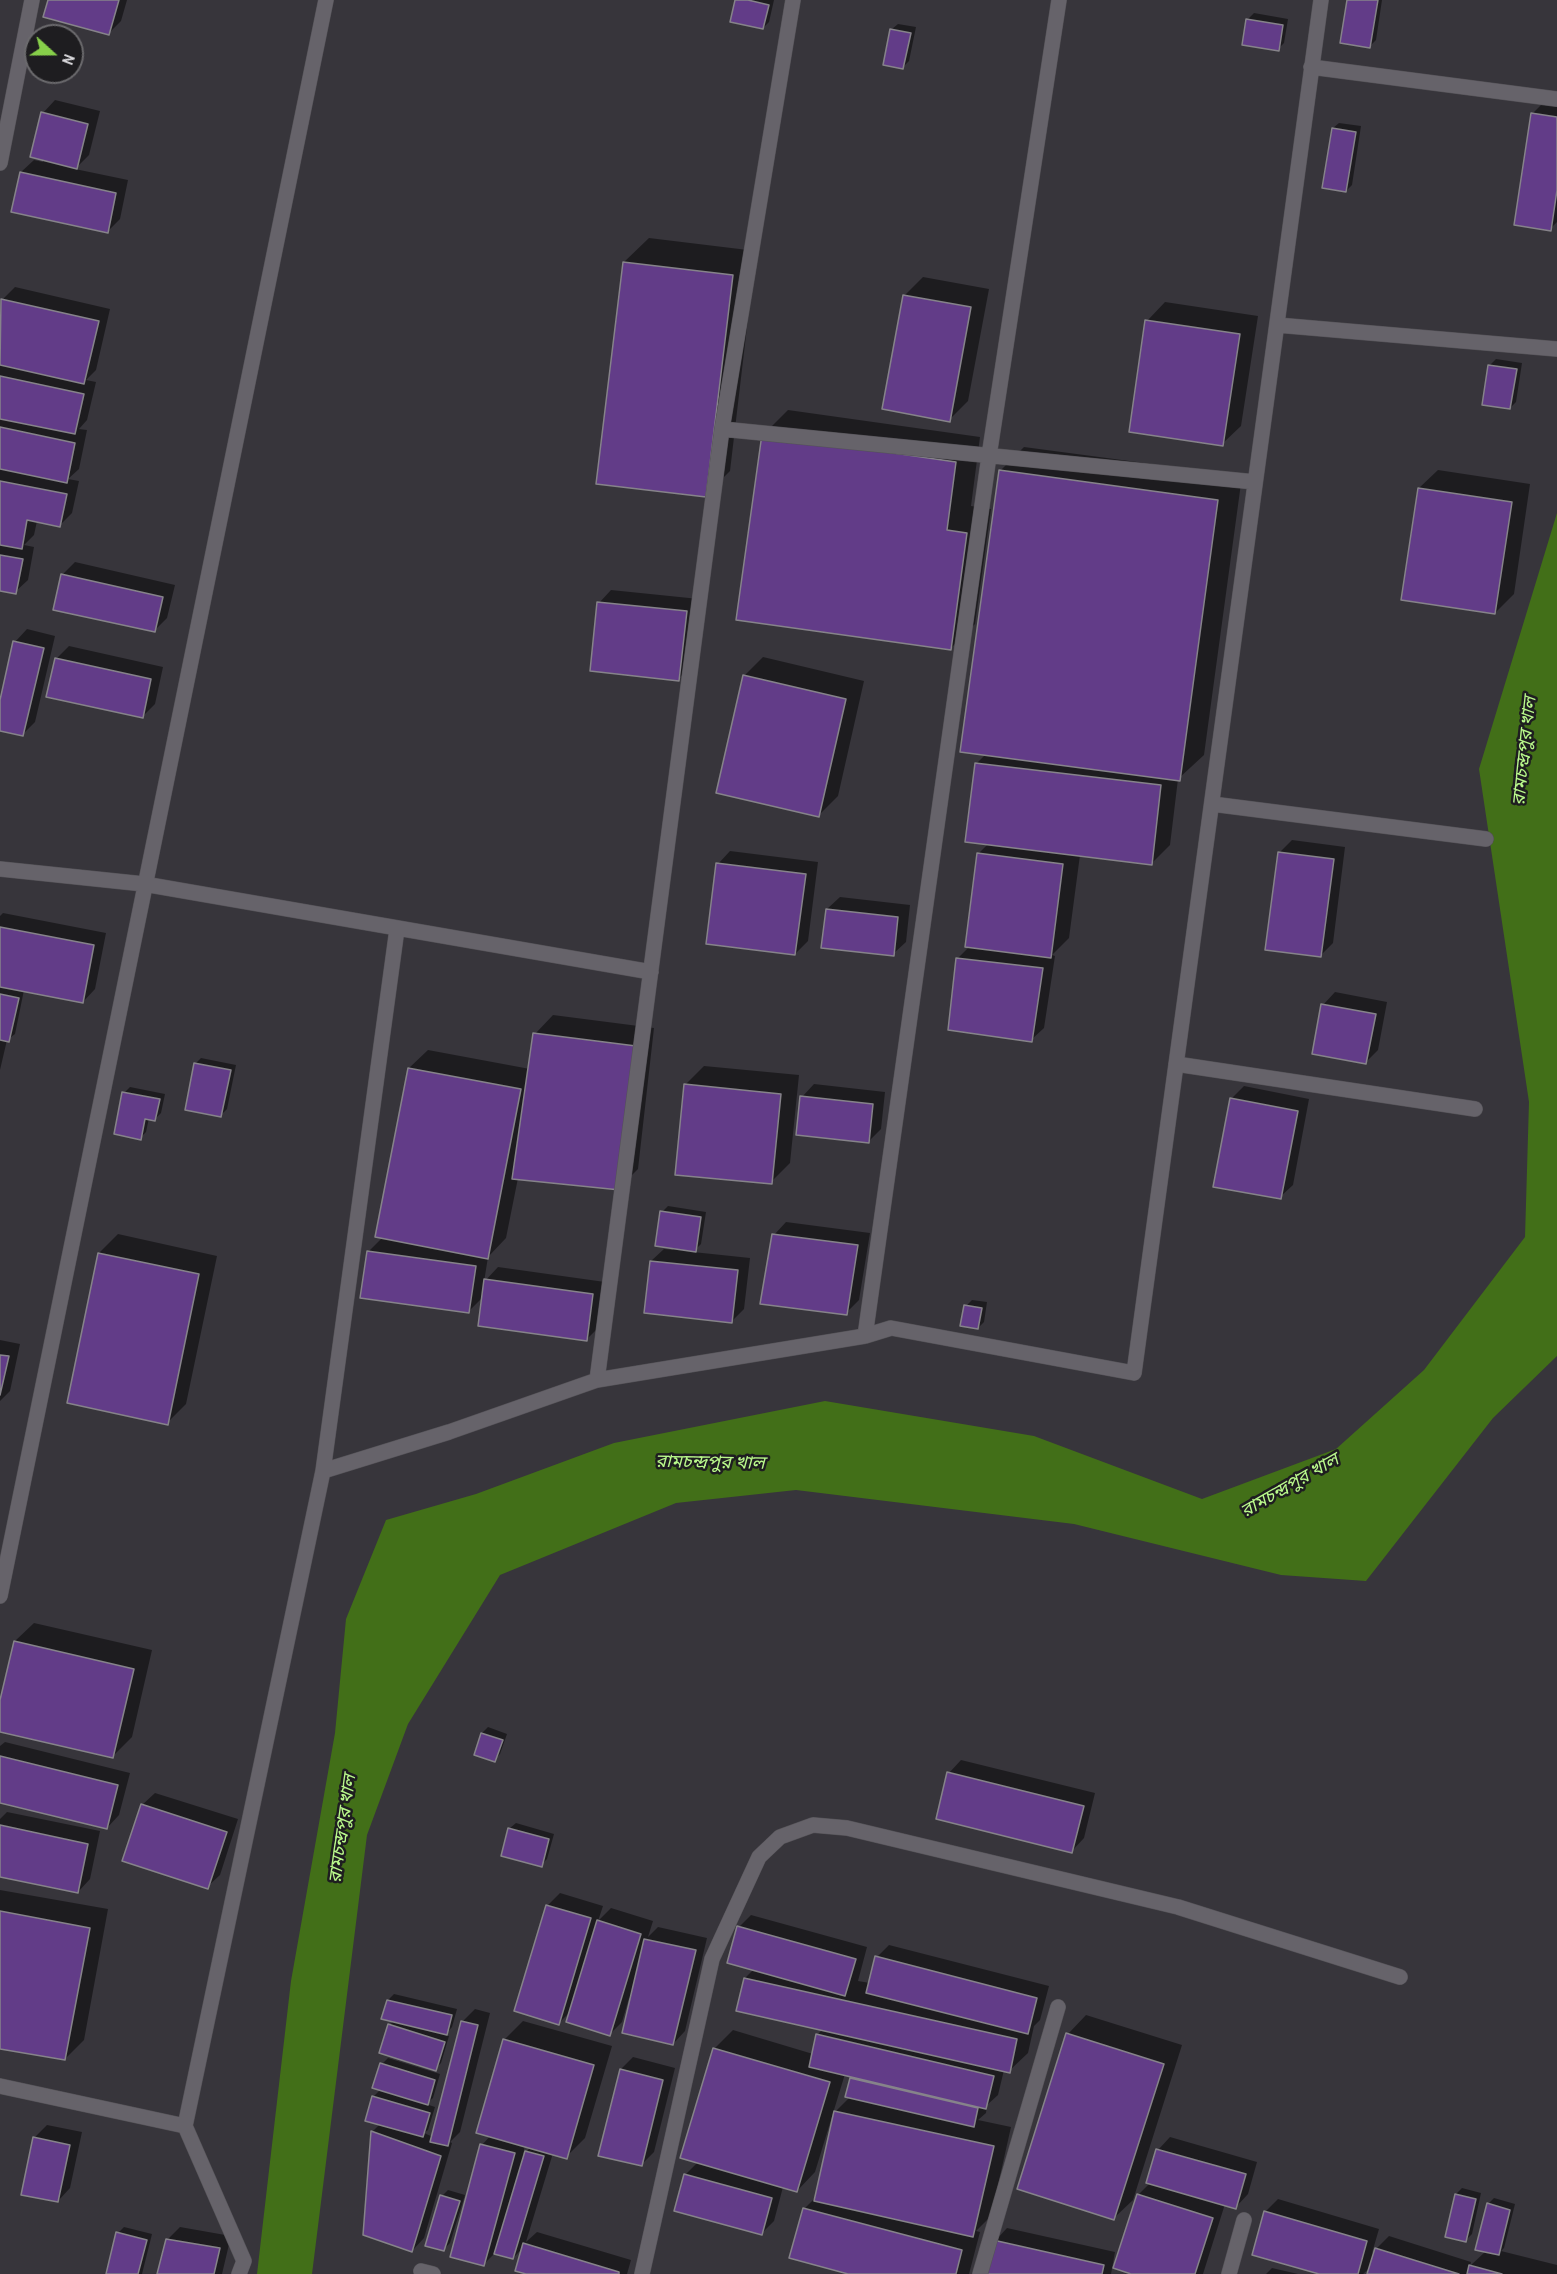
<!DOCTYPE html>
<html>
<head>
<meta charset="utf-8">
<style>
	body { margin:0 }
	#map { position:relative; width:1557px; height:2274px; overflow:hidden; background:#37353b; font-family:"Archivo Narrow",sans-serif }
	canvas { display:block }
	.north { position:absolute; left:24px; top:24px; width:60px; height:60px; box-sizing:border-box; background:#1e1d20; border:2px solid #6b6a6d; border-radius:50%; rotate:111deg; font-size:16px; font-weight:700; line-height:24px; text-align:center; color:#dedde1 }
	.north::after { content:''; display:block; margin:auto; width:21px; height:27px; background:#87cf4a; clip-path:polygon(50% 0,100% 100%,50% 72%,0 100%) }
</style>
</head>
<body>
<div id="map">
<canvas width="1557" height="2274"></canvas>
<div class="north">N</div>
</div>
<script>
const ctx = document.querySelector('canvas').getContext('2d');
ctx.lineJoin = 'round';
function fill(path, color) { ctx.fillStyle = color; ctx.fill(path, 'evenodd'); }
function stroke(path, color, width, dash) { ctx.strokeStyle = color; ctx.lineWidth = width; ctx.lineCap = dash ? 'butt' : 'round'; ctx.setLineDash(dash || []); ctx.stroke(path); }
function drawText(font, color, halo, rows, align = 'center') {
  ctx.font = font + ' "Archivo Narrow","Noto Sans Bengali",sans-serif'; ctx.lineWidth = 5; ctx.setLineDash([]); ctx.textBaseline = 'middle'; ctx.strokeStyle = halo; ctx.fillStyle = color; for (const [text, x, y, turn = 0] of rows) {
    ctx.save(); ctx.translate(x, y); ctx.rotate((+turn || 0) * Math.PI / 180); ctx.textAlign = isNaN(turn) ? turn : align; if (halo) ctx.strokeText(text, 0, 0); ctx.fillText(text, 0, 0); ctx.restore();
  }
}
const water = new Path2D(`
	M1557,513V1356L1493,1418L1366,1581L1281,1575L1074,1524L796,1490L676,1503L500,1575L408,1724L367,1835L312,2274H257L291,1981L335,1733L346,1619L386,1520L476,1494L614,1443L825,1401L1034,1436L1202,1499L1336,1449L1424,1370L1525,1237L1529,1102L1479,769Z`);
const shadow = new Path2D(`
	M50,0H127L121,21L109,33Z
	M736,0H774L769,22L763,28Z
	M1349,0H1382L1376,40L1370,46Z
	M1254,13L1288,19L1284,43L1278,49L1248,19Z
	M898,24L916,27L909,61L903,67L892,29Z
	M55,100L100,111L89,155L75,169L128,180L120,219L108,231L21,172L34,160L43,162V113Z
	M1545,101L1557,103V222L1550,229L1532,114Z
	M1339,123L1361,126L1352,185L1346,191L1333,128Z
	M649,238L756,251L730,471L705,496L624,262Z
	M923,277L989,289L968,401L949,420L904,296Z
	M15,287L110,309L96,370L86,380L96,382L87,420L79,429L87,430L79,469L68,479L79,481L72,513L60,525L37,521L34,535L24,545L34,547L28,580L15,592L0,589V311L3,299Z
	M1165,302L1258,316L1241,426L1222,444L1147,321Z
	M1496,359L1522,363L1516,402L1510,408L1490,365Z
	M788,410L980,437L971,506L991,509L975,624L951,648L763,435Z
	M1024,447L1242,476L1204,755L1178,779L1170,845L1152,863L1080,855L1069,938L1052,955L1055,956L1044,1028L1031,1040L958,958L970,946L978,854L988,844L976,764L986,754L1000,471Z
	M1438,470L1530,484L1514,594L1495,613L1419,488Z
	M75,562L175,585L167,618L154,631L62,575Z
	M611,590L699,599L691,666L678,679L599,603Z
	M27,629L55,636L35,722L23,734L0,729V707L15,642Z
	M69,646L163,667L155,704L142,717L56,659Z
	M763,657L864,681L838,796L819,815L744,676Z
	M1292,840L1345,847L1333,943L1321,955L1279,853Z
	M730,851L818,862L808,941L795,954L718,864Z
	M840,897L910,905L906,942L893,954L827,909Z
	M3,913L106,933L95,989L83,1002L24,990L15,1034L7,1040L0,1070V916Z
	M1335,992L1387,1002L1378,1050L1366,1062L1323,1005Z
	M553,1015L654,1028L638,1169L619,1188L518,1178L506,1238L488,1257L484,1282L498,1267L605,1282L599,1327L587,1339L484,1296L469,1311L368,1252L383,1237L409,1068L428,1050L530,1069L535,1034Z
	M201,1058L236,1065L227,1109L221,1115L195,1064Z
	M704,1066L799,1075L790,1163L771,1182L685,1085Z
	M814,1084L885,1092L881,1129L869,1141L802,1097Z
	M1244,1086L1309,1099L1293,1185L1280,1197L1231,1099Z
	M130,1087L165,1094L161,1113L155,1119L149,1118L146,1132L140,1138L124,1093Z
	M668,1206L706,1212L701,1244L693,1252L750,1258L744,1309L732,1321L651,1261L664,1249L673,1250L662,1212Z
	M786,1222L870,1233L859,1300L846,1313L774,1235Z
	M118,1234L217,1256L186,1404L167,1423L99,1253Z
	M972,1300L987,1302L984,1322L978,1328L966,1306Z
	M0,1340L20,1344L10,1391L0,1401Z
	M34,1623L152,1650L132,1737L113,1756L0,1730V1707L15,1641Z
	M488,1727L507,1734L500,1754L494,1760L476,1754L482,1733Z
	M5,1742L130,1773L119,1815L107,1828L0,1801V1746Z
	M961,1760L1095,1793L1084,1838L1072,1851L949,1773Z
	M155,1793L238,1819L220,1875L207,1887L142,1805Z
	M7,1812L100,1831L90,1879L78,1892L0,1875V1819Z
	M516,1823L554,1834L547,1859L541,1865L510,1828Z
	M0,1890L108,1909L84,2040L65,2059L0,2047Z
	M560,1893L603,1906L598,1921L611,1908L653,1921L648,1937L658,1927L707,1938L685,2031L673,2044L629,1998L622,2022L610,2034L571,2011L559,2023L547,1906Z
	M751,1915L867,1947L858,1981L870,1983L877,1957L889,1945L1049,1986L1040,2020L1034,2026L1028,2053L1009,2071L1004,2070L998,2095L987,2105L986,2113L978,2120L1011,2127L991,2216L976,2231L980,2232L969,2274H854L804,2209L817,2196L835,2115L833,2114L850,2097L851,2079L854,2076L845,2074L815,2172L797,2191L783,2187L774,2221L762,2233L685,2175L698,2162L714,2049L733,2030L813,2054L817,2035L823,2029L745,1978L754,1969L739,1927Z
	M394,1994L457,2009L452,2027L445,2035L449,2036L441,2063L435,2069L390,2025L394,2020L388,2000Z
	M475,2009L490,2013L460,2132L450,2142L452,2143L424,2238L412,2251L372,2132L381,2123L367,2120L374,2096L381,2089L382,2064L388,2058L440,2074L433,2098L426,2104L435,2107L428,2130L424,2133L433,2137L462,2022Z
	M1086,2015L1182,2045L1133,2200L1114,2218L1068,2034Z
	M523,2021L612,2046L585,2138L566,2157L553,2153L526,2242L537,2232L631,2260L627,2274H531L524,2247L513,2258L495,2253L484,2264L482,2145L491,2135L504,2040ZM525,2145L531,2147L523,2155Z
	M633,2057L675,2068L654,2152L641,2165L621,2069Z
	M47,2125L82,2132L70,2188L58,2201L34,2138Z
	M1170,2137L1257,2162L1248,2194L1236,2207L1225,2204L1203,2274H1136L1138,2195L1151,2182L1158,2150Z
	M1462,2188L1481,2193L1472,2234L1466,2240L1456,2194Z
	M448,2190L465,2195L450,2243L444,2249L442,2196Z
	M1494,2198L1515,2204L1504,2248L1501,2251L1557,2265V2274H1369L1371,2267L1363,2274H1324L1265,2212L1278,2199L1379,2229L1372,2253L1389,2236L1471,2262L1470,2266L1486,2251L1488,2204Z
	M124,2227L152,2234L142,2274H107L118,2233Z
	M180,2227L231,2236L222,2274H158L167,2240Z
	M1007,2228L1115,2252L1111,2274H987L995,2241Z
	M1272,2268L1298,2274H1266Z`);
const building = new Path2D(`
	M48,0H119L109,35L43,17Z
	M735,0H748L769,5L763,29L730,22Z
	M1347,0H1378L1370,48L1340,43Z
	M1246,19L1283,25L1279,51L1242,45Z
	M890,29L911,33L903,69L883,65Z
	M41,112L88,124L77,169L30,157Z
	M1531,113L1557,117V190L1551,231L1514,225Z
	M1332,128L1356,132L1346,192L1322,188Z
	M20,172L116,193L108,233L11,212Z
	M623,262L733,275L706,497L596,484Z
	M903,295L971,307L950,422L882,409Z
	M1,299L99,321L84,384L0,365Z
	M1145,320L1240,334L1223,446L1129,432Z
	M1488,365L1517,369L1510,409L1482,405Z
	M0,376L84,394L75,434L0,419Z
	M0,427L75,443L67,483L0,469Z
	M762,434L956,462L947,530L967,533L951,650L736,620Z
	M999,470L1218,500L1180,781L960,752Z
	M0,481L67,494L60,527L27,520L22,549L0,545Z
	M1418,488L1512,502L1495,614L1401,600Z
	M0,555L23,559L16,594L0,591Z
	M61,574L163,597L155,632L53,610Z
	M597,602L687,611L679,681L590,671Z
	M13,641L44,648L23,736L0,731V700Z
	M55,658L151,679L143,718L46,697Z
	M743,675L846,699L819,817L716,793Z
	M975,763L1161,785L1152,865L965,842Z
	M1278,852L1334,859L1321,957L1265,950Z
	M977,853L1063,864L1051,958L965,947Z
	M716,863L806,874L795,955L706,944Z
	M826,909L898,917L894,956L821,948Z
	M0,927L94,945L83,1003L0,987Z
	M956,958L1043,968L1032,1042L948,1030Z
	M0,994L19,998L9,1042L0,1040Z
	M1321,1004L1376,1014L1366,1064L1312,1054Z
	M533,1033L636,1046L620,1190L512,1179Z
	M194,1063L231,1070L221,1117L185,1110Z
	M408,1068L521,1089L488,1259L375,1237Z
	M684,1084L781,1094L772,1184L675,1175Z
	M122,1092L160,1099L155,1121L145,1119L141,1140L114,1134Z
	M800,1096L873,1104L869,1143L796,1135Z
	M1230,1098L1298,1111L1281,1199L1213,1187Z
	M660,1211L701,1217L696,1252L655,1246Z
	M772,1234L858,1245L847,1315L760,1304Z
	M367,1251L476,1266L469,1313L360,1298Z
	M98,1253L199,1274L168,1425L67,1403Z
	M650,1261L738,1270L732,1323L644,1313Z
	M484,1279L593,1294L587,1341L478,1326Z
	M964,1305L982,1308L978,1329L960,1326Z
	M0,1355L9,1356L0,1395Z
	M14,1641L134,1669L113,1758L0,1732V1700Z
	M481,1733L503,1740L495,1762L474,1755Z
	M0,1756L118,1785L107,1829L0,1803Z
	M947,1772L1084,1806L1072,1853L936,1819Z
	M141,1804L227,1832L208,1889L122,1861Z
	M0,1825L88,1844L78,1893L0,1877Z
	M508,1828L549,1839L542,1867L501,1856Z
	M546,1905L591,1918L559,2025L514,2011Z
	M0,1911L90,1928L65,2060L0,2049Z
	M597,1920L641,1934L610,2036L566,2022Z
	M737,1926L856,1959L845,1996L727,1963Z
	M644,1939L696,1950L673,2045L622,2033Z
	M875,1956L1037,1998L1028,2034L866,1993Z
	M744,1978L1017,2039L1010,2073L736,2011Z
	M387,2000L452,2015L447,2035L381,2019Z
	M461,2021L478,2025L448,2146L430,2142Z
	M388,2024L445,2042L436,2071L379,2053Z
	M1066,2033L1164,2064L1114,2220L1017,2189Z
	M816,2034L994,2076L986,2109L809,2067Z
	M503,2039L594,2065L567,2159L476,2133Z
	M713,2048L830,2082L797,2192L680,2158Z
	M380,2063L435,2080L428,2105L372,2088Z
	M620,2069L663,2080L642,2166L598,2156Z
	M850,2078L978,2108L974,2127L845,2097Z
	M372,2096L430,2113L423,2137L365,2121Z
	M834,2111L994,2146L973,2237L814,2201Z
	M371,2131L441,2156L412,2252L363,2235Z
	M33,2137L70,2145L58,2202L21,2195Z
	M480,2144L515,2153L484,2266L450,2257Z
	M1156,2149L1246,2174L1236,2209L1146,2183Z
	M525,2151L544,2156L513,2259L494,2254Z
	M684,2174L772,2198L762,2235L674,2211Z
	M1137,2194L1213,2218L1195,2274H1131L1113,2268Z
	M1455,2194L1476,2199L1466,2242L1445,2237Z
	M440,2195L460,2201L444,2251L425,2246Z
	M1487,2203L1510,2210L1499,2255L1475,2250Z
	M803,2208L962,2250L956,2274H848L789,2258Z
	M1264,2211L1367,2241L1358,2274H1319L1252,2255Z
	M116,2232L147,2240L138,2274H106Z
	M166,2239L220,2248L214,2274H157Z
	M993,2240L1104,2265L1102,2274H985Z
	M523,2243L619,2272V2274H526L515,2271Z
	M1375,2248L1459,2274H1367Z
	M1469,2265L1502,2274H1467Z`);
const street = new Path2D(`
	M1311,67L1557,99
	M0,163L32,0
	M1277,325L1557,349
	M722,429L1255,482
	M1212,804L1486,839
	M0,869L144,884L651,972
	M1176,1064L1475,1109
	M865,1336L989,456L1059,0
	M597,1380L722,429L793,0
	M323,1471L397,929
	M0,1596L326,0
	M0,2086L185,2126
	M421,2271L433,2274
	M239,2274L244,2261L185,2126L323,1471L449,1432L597,1380L865,1336L891,1328L1134,1373L1321,0
	M642,2274L712,1959L759,1857L780,1837L813,1825L847,1828L1178,1907L1400,1977
	M980,2274L1058,2007
	M1229,2274L1244,2220`);
const waterNames = [
	["রামচন্দ্রপুর খাল",1525,751,-84],
	["রামচন্দ্রপুর খাল",710,1463,1],
	["রামচন্দ্রপুর খাল",1290,1486,-30],
	["রামচন্দ্রপুর খাল",343,1829,-82]
];
fill(water, '#426f18');
fill(shadow, '#0007');
fill(building, '#623c88');
stroke(building, '#86838a', 1.5);
stroke(street, '#545257', 16);
stroke(street, '#66636a', 15);
drawText('italic 18px', '#bafa8c', '#1e1d20', waterNames);
</script>
</body>
</html>
